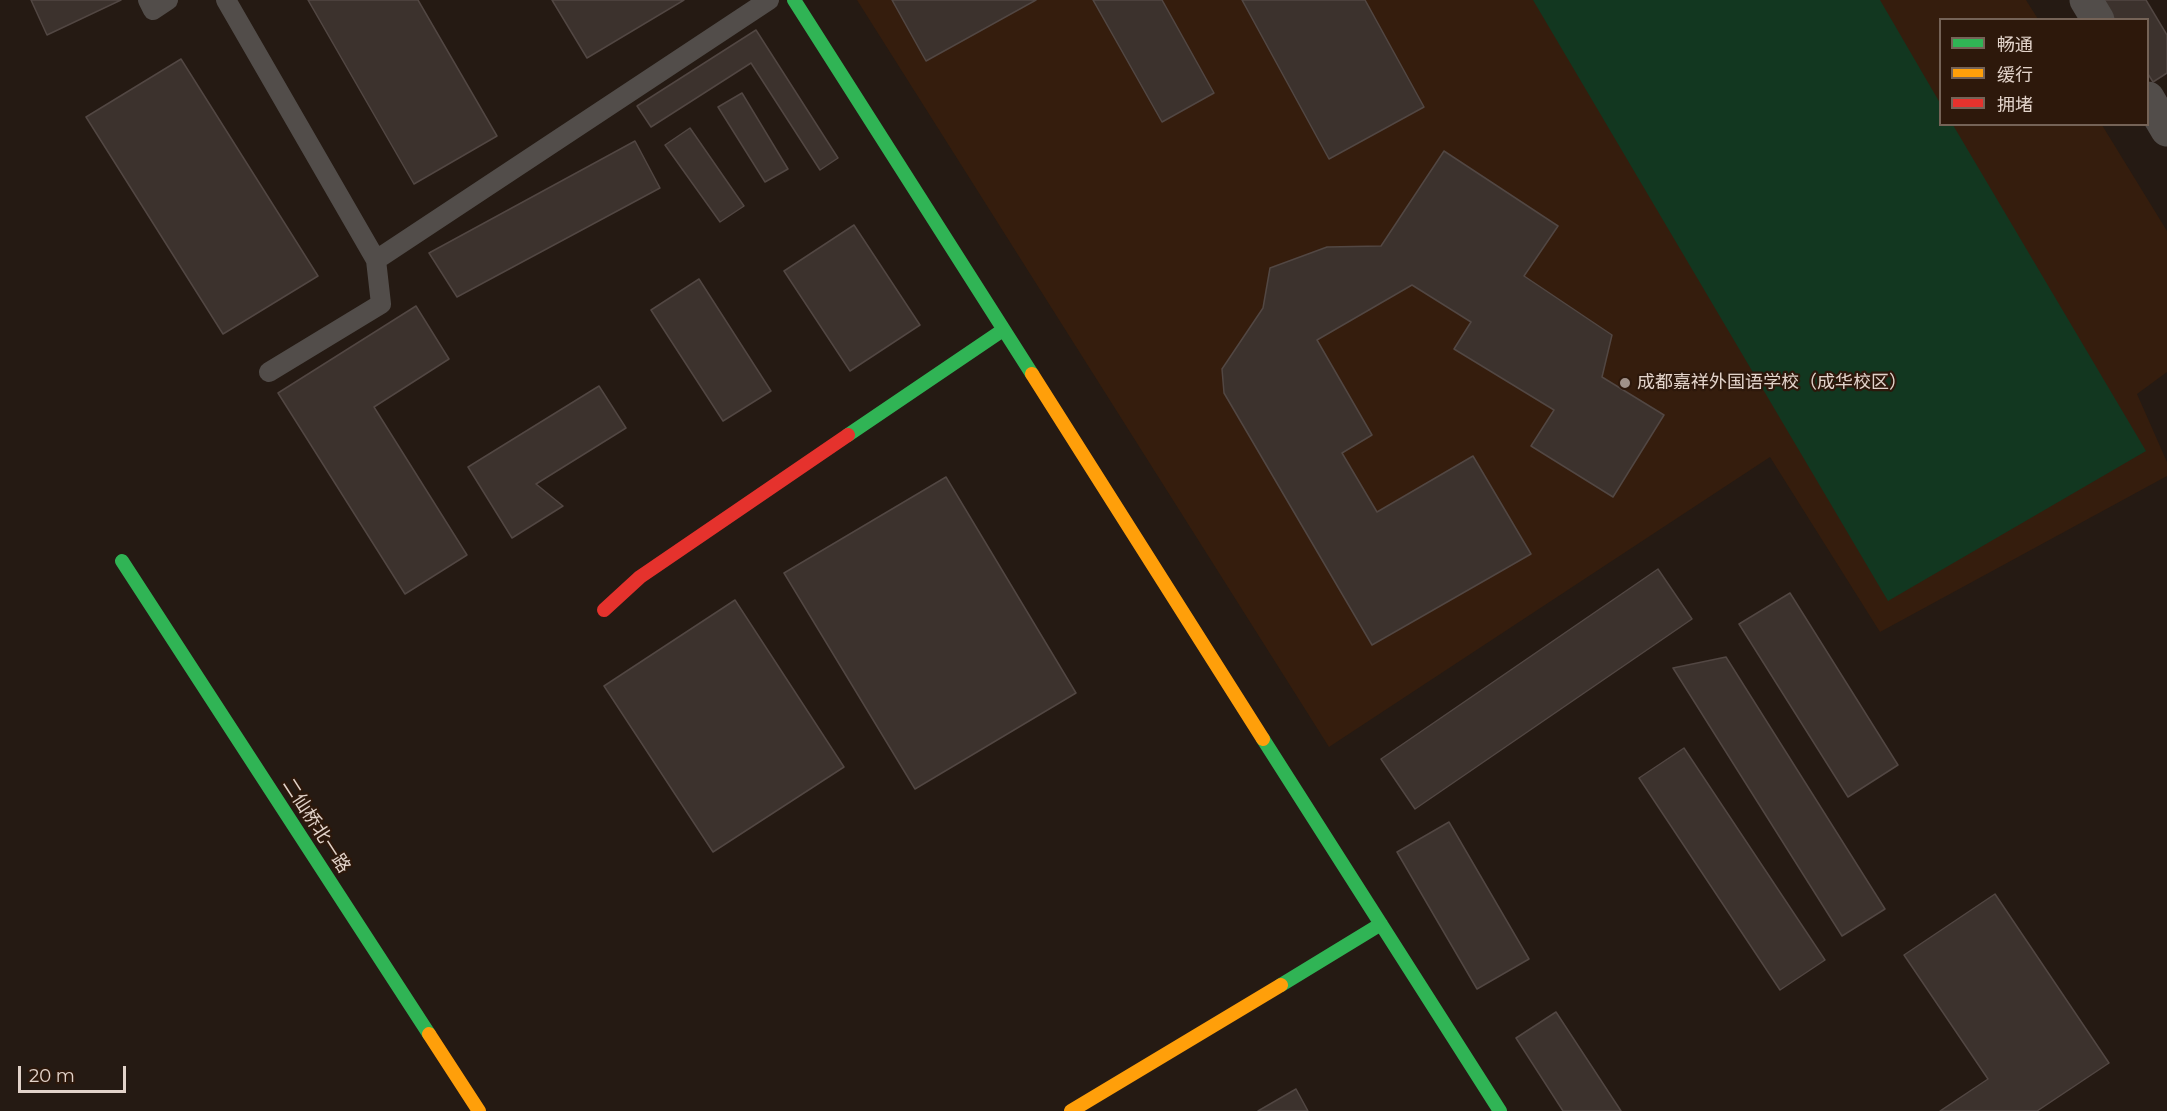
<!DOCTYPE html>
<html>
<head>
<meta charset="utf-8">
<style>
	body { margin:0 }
	#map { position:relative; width:2167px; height:1111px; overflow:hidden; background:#251a13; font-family:Montserrat,"Noto Sans SC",sans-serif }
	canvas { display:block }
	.legend { position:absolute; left:1939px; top:18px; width:210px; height:108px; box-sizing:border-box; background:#2d180b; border:2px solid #756357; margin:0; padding:8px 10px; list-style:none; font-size:18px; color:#e2d3ca }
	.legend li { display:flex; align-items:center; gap:12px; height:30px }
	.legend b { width:30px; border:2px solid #756357 }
	.scale { position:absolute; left:18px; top:1066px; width:108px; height:27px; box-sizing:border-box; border:3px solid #e2d3ca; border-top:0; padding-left:8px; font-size:18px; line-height:21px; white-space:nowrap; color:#e2d3ca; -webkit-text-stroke:4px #2d180b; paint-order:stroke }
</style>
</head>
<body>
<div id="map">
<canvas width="2167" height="1111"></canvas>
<ul class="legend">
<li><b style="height:8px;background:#30b455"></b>畅通</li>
<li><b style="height:8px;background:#ff9f0a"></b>缓行</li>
<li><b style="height:8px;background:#e5322d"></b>拥堵</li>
</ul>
<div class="scale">20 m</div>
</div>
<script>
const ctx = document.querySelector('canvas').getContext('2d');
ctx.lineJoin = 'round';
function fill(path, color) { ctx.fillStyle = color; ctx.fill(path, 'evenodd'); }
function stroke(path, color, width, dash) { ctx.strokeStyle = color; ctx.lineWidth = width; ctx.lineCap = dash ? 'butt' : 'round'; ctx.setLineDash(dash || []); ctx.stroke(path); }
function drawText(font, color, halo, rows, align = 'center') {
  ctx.font = font + ' Montserrat,"Noto Sans SC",sans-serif'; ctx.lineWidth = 4.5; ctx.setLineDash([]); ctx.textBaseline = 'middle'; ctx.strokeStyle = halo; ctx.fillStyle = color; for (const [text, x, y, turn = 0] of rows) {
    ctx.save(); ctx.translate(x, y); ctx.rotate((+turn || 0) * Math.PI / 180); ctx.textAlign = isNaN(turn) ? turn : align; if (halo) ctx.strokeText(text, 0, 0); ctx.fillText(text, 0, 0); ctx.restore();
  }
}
const built = new Path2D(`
	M857,0H2026L2038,19L1940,20V124L2102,125L2167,231V372L2137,394L2167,462V476L1880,632L1770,457L1329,747Z`);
const green = new Path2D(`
	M1533,0H1880L1940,103V124L1953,125L2146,451L1888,601Z`);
const building = new Path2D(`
	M31,0H121L47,35Z
	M308,0H418L497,136L414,184Z
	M552,0H684L587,58Z
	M892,0H1036L926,61Z
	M1093,0H1162L1214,93L1162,122Z
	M1242,0H1365L1424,107L1329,159Z
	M2103,0H2146L2167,35V73L2153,82L2148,74V20H2114Z
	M756,30L838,158L820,170L751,63L651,127L637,106Z
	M181,59L318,276L223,334L86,117Z
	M742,93L788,169L765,182L718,107Z
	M690,128L744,206L720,222L665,145Z
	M635,141L660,188L457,297L429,253Z
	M1444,151L1558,226L1524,276L1612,335L1602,377L1664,415L1613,497L1531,446L1554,410L1454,349L1471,322L1412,285L1317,340L1372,435L1342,453L1377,512L1473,456L1531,554L1372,645L1224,393L1222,369L1263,308L1270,268L1327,247L1381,246Z
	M854,225L920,325L850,371L784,271Z
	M699,279L771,391L723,421L651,310Z
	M416,306L449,359L374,407L467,555L405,594L278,393Z
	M599,386L626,428L536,484L563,506L512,538L468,467Z
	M946,477L1076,693L915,789L784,573Z
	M1658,569L1692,619L1415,809L1381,759Z
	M1790,593L1898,765L1848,797L1739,624Z
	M735,600L844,767L713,852L604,686Z
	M1726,657L1885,909L1842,936L1673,668Z
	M1684,748L1825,960L1780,990L1639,778Z
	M1449,822L1529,959L1477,989L1397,852Z
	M1995,894L2109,1063L2037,1111H1940L1988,1079L1904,955Z
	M1556,1012L1621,1111H1563L1516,1038Z
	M1296,1089L1308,1111H1258Z`);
const lane = new Path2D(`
	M148,0L153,10L168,0
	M226,0L376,260
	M269,372L381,304L376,260L769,0`);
const street = new Path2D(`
	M2086,0L2098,20
	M2148,98L2167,130`);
const fast = new Path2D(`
	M794,0L1032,374
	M848,435L1003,330
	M122,561L429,1034
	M1263,739L1500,1111
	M1281,985L1381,924`);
const slow = new Path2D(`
	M1032,374L1263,739
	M429,1034L479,1111
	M1071,1111L1281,985`);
const jam = new Path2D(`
	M604,610L640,577L848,435`);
const markers = [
	[1625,383,6,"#a0928a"]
];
const poiNames = [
	["成都嘉祥外国语学校（成华校区）",1637,383]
];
const streetNames = [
	["二仙桥北一路",316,826,57]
];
fill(built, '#351d0d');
fill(green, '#123720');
fill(building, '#3c322d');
stroke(building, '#524743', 1.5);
stroke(lane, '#524d4a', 20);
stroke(street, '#524d4a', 33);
stroke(fast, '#30b455', 14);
stroke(slow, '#ff9f0a', 14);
stroke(jam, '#e5322d', 14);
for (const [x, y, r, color] of markers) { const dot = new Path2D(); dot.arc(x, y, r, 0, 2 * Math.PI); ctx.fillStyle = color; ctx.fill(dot); stroke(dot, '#2d180b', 2); }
drawText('18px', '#e2d3ca', '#2d180b', poiNames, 'left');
drawText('18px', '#e2d3ca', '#2d180b', streetNames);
</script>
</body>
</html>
